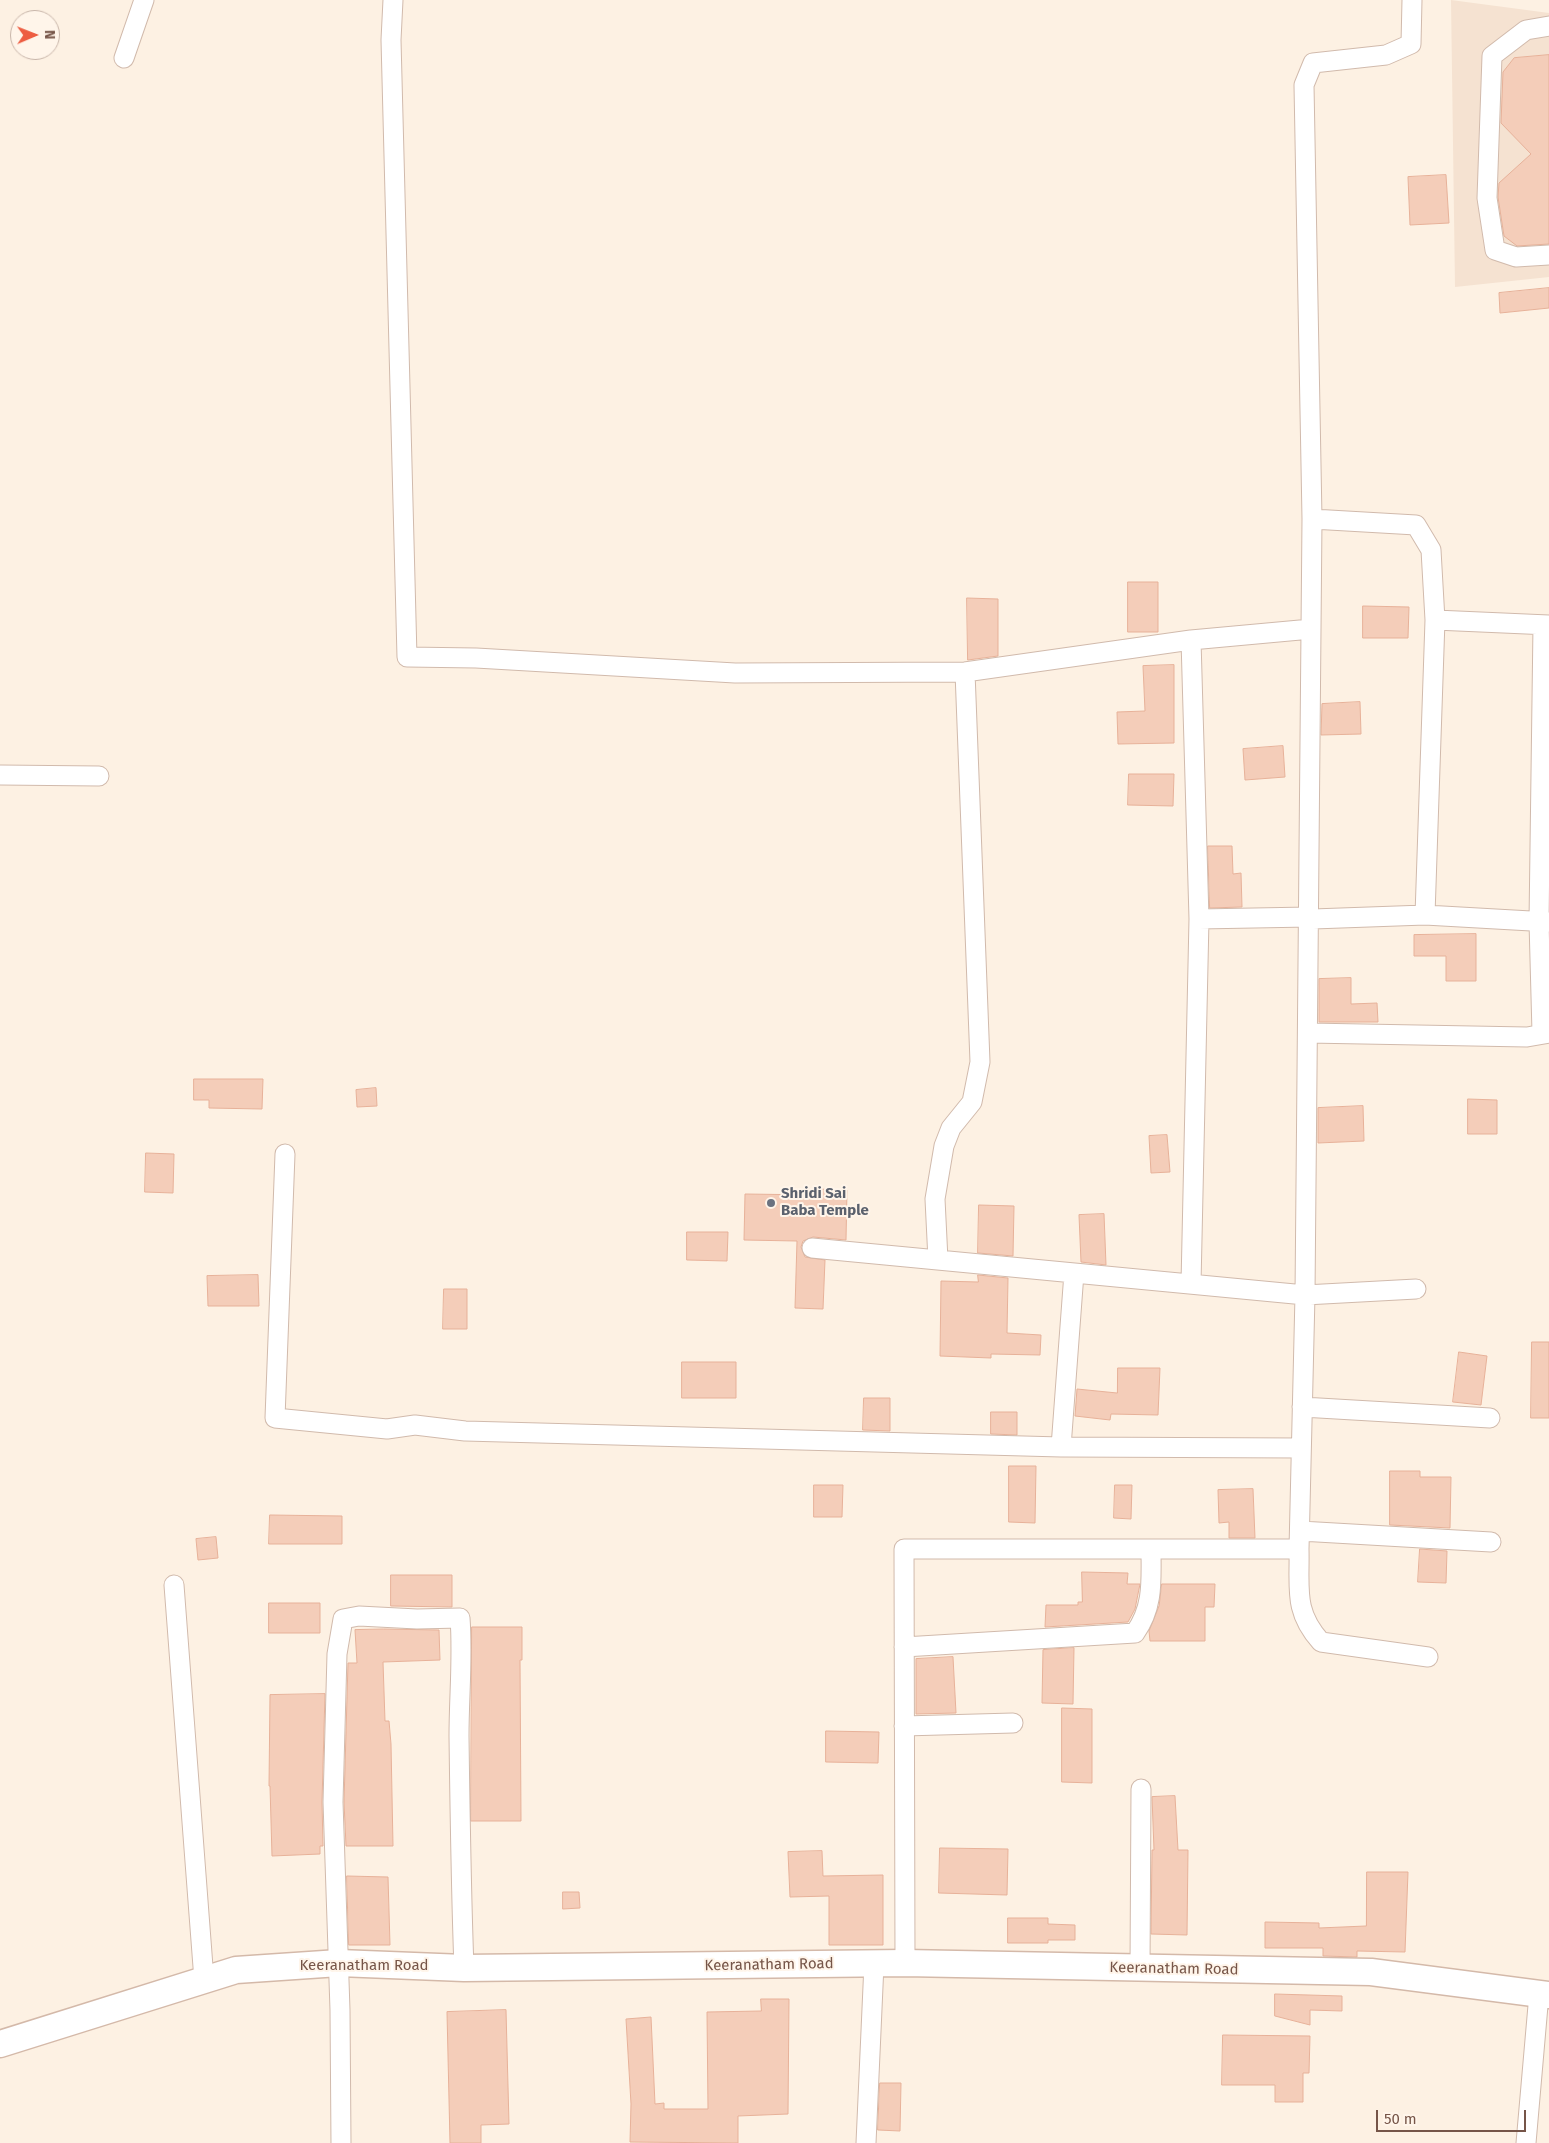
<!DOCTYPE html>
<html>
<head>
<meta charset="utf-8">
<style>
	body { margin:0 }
	#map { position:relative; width:1549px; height:2143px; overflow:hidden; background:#fdf1e3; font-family:"Fira Sans",sans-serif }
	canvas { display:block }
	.north { position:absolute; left:10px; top:10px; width:50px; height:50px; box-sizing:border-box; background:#fff5ea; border:1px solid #c8b5a9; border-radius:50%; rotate:89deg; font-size:14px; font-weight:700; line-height:20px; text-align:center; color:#765548 }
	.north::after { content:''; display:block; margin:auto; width:18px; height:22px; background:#ed5d42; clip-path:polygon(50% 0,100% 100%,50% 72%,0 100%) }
	.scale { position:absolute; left:1376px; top:2110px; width:150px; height:22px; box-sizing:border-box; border:2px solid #765548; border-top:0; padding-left:6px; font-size:15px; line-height:18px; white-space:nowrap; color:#765548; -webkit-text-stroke:4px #fff5ea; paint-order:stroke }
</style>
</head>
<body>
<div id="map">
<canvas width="1549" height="2143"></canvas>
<div class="north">N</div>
<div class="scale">50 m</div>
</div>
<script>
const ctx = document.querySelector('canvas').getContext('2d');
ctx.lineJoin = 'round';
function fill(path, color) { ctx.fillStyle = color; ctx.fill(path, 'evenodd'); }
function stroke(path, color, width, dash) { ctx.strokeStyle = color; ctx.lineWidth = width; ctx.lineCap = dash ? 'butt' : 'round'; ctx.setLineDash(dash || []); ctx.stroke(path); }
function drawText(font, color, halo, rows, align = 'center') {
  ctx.font = font + ' "Fira Sans",sans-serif'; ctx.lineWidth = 4; ctx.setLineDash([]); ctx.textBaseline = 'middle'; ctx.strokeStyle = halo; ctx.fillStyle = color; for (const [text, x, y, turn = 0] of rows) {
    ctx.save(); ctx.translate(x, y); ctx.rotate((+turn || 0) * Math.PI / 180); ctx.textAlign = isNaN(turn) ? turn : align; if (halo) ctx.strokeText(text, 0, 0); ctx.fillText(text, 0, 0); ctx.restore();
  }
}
const residential = new Path2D(`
	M1451,0L1549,13V277L1455,287Z`);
const building = new Path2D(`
	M1549,55V244L1517,246L1504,236L1498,197L1499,183L1531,154L1501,123L1503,72L1514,58Z
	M1446,175L1449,223L1410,225L1408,177Z
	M1549,288V308L1500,313L1499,293Z
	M1128,582H1158V632H1128Z
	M967,598L998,599V656L968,660Z
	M1363,606L1409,607L1408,638H1363Z
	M1174,665V743L1118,744L1117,712L1145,711L1143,666Z
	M1360,702L1361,734L1321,735L1322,704Z
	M1283,746L1285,777L1245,780L1243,749Z
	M1129,774H1174L1173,806L1128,805Z
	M1208,846H1232L1233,874L1241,873L1242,907L1210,908Z
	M1476,934V981H1446V956H1414V935Z
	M1351,978V1004L1377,1003L1378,1022H1319V979Z
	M194,1079H263L262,1109L209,1108V1100H194Z
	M376,1088L377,1106L357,1107L356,1090Z
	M1468,1099L1497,1100V1134H1468Z
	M1363,1106L1364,1141L1318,1143V1108Z
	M1167,1135L1170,1172L1151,1173L1149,1136Z
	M146,1153L174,1154L173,1193L145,1192Z
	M817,1189L847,1190L846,1240L813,1237L803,1241L801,1247L805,1257L825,1260L823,1309L795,1308L797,1241L744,1240L745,1194L816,1195Z
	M979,1205L1014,1206L1013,1256L978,1253Z
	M1104,1214L1106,1265L1081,1262L1079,1215Z
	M687,1232H728L727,1261L687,1260Z
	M258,1275L259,1306H208L207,1276Z
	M978,1275L1008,1278L1007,1333L1041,1335L1040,1355L991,1354V1358L940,1356L941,1281L978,1282Z
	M444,1289H467V1329H443Z
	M1532,1342H1549V1418H1531Z
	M1459,1352L1487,1356L1481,1405L1453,1402Z
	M682,1362H736V1398H682Z
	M1118,1368H1160L1158,1415L1111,1414L1110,1420L1075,1416L1077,1389L1117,1393Z
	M864,1398H890V1431L863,1430Z
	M991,1412H1017V1435L991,1434Z
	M1009,1466H1036L1035,1523L1009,1522Z
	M1390,1471H1420V1477H1451L1450,1528L1390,1525Z
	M814,1485H843L842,1517H814Z
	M1115,1485H1132L1131,1519L1114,1518Z
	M1253,1489L1255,1538H1229V1522L1219,1523L1218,1490Z
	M270,1515L342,1516V1544H269Z
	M216,1537L218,1558L198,1560L196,1539Z
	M1420,1549L1447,1551L1446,1583L1418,1582Z
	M1082,1572L1128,1573L1127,1584H1140L1135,1609L1128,1622L1045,1627L1046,1605H1078V1602H1082Z
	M391,1575H452V1607L391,1606Z
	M1162,1584H1215L1214,1607H1205V1641H1150L1149,1631L1159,1606Z
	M269,1603H320V1633H269Z
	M472,1627H522V1660H520L521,1821H471Z
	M384,1629L439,1630L440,1660L383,1662L385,1721H389L391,1744L393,1846H346L344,1802L348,1663H357L355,1630Z
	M1074,1648L1073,1704L1042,1703L1043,1650Z
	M953,1657L956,1713L916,1714V1659Z
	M325,1694L322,1802L323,1846H320V1854L272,1856L270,1786H269L270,1695Z
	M1062,1708L1092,1709V1783L1062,1782Z
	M826,1731L879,1732L878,1763L826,1762Z
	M1175,1796L1178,1850H1188L1187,1935L1151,1934L1152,1850H1154L1152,1797Z
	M940,1848L1008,1849L1007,1895L939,1893Z
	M822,1851L823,1876L883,1875V1945H829V1896L790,1897L788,1852Z
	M1367,1872H1408L1405,1952L1357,1951V1957L1323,1956V1948H1265V1922L1319,1923V1928L1366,1926Z
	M347,1876L388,1877L390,1945H349Z
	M563,1892H579L580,1908L563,1909Z
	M1008,1918H1048V1924L1075,1925V1940H1048V1943H1008Z
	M1275,1994L1342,1996V2011L1310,2010V2025L1275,2016Z
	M761,1999H789L788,2114L738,2116V2143L630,2142L631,2104L626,2019L651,2017L655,2104L664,2103V2109H708L707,2012L761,2011Z
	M506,2010L509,2124L481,2125V2143H450L447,2012Z
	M1223,2035L1310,2036L1309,2073H1303V2102H1275V2085H1222Z
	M880,2083H901L900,2131L878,2130Z`);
const street = new Path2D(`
	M393,0L391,40L407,657L476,658L735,673L965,672L1191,640L1199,919L1191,1284
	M1412,0L1411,44L1386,55L1313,63L1304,85L1312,519L1305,1295L1416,1289
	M1549,26L1526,30L1492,56L1487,198L1495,250L1516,257L1549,255
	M124,58L144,0
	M1312,519L1416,525L1431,550L1435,620L1549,625
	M1191,640L1311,629
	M0,775L99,776
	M1425,915L1435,620
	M1199,919L1309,917L1313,919L1425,915L1549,922
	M1308,1033L1527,1037L1549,1033
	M1542,1033L1539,922L1543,625
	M285,1154L275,1418L387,1429L415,1425L465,1431L1061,1447L1301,1448
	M812,1248L1305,1295L1299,1549H904L905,1963
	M938,1260L935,1199L944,1146L951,1128L972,1102L980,1062L965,672
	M1302,1407L1490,1418
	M1061,1447L1074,1273
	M1300,1531L1491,1542
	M1299,1549C1300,1588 1293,1611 1321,1642L1428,1657
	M174,1585L204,1980
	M904,1647L1135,1633C1154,1606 1151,1580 1151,1549
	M904,1726L1013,1723
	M1140,1968L1141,1789
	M341,2143L340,2010L333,1802L337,1654L343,1619L359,1616L417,1619L460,1618C463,1657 459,1696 459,1736C460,1813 461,1890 464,1968
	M866,2143L874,1964
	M1526,2143L1539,1994`);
const secondary = new Path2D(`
	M0,2044L236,1970L339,1963L464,1968L905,1963L1371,1972L1549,1995`);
const markers = [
	[771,1203,5,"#6b7280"]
];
const worshipNames = [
	["Shridi Sai",781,1194],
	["Baba Temple",781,1211]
];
const streetNames = [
	["Keeranatham Road",769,1965,-1],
	["Keeranatham Road",364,1966],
	["Keeranatham Road",1174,1969,1]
];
fill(residential, '#f5e2d1');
fill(building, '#f4cdb9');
stroke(building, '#e7b199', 1);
stroke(street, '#d1baac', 21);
stroke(secondary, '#d4b9a9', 29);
stroke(street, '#fff', 19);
stroke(secondary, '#fff', 26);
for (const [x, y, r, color] of markers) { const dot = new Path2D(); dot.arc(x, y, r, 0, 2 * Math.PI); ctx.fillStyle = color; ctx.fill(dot); stroke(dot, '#fff5ea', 2); }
drawText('bold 15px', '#5b616d', '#fff5ea', worshipNames, 'left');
drawText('15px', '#765548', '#fff5ea', streetNames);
</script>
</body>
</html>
